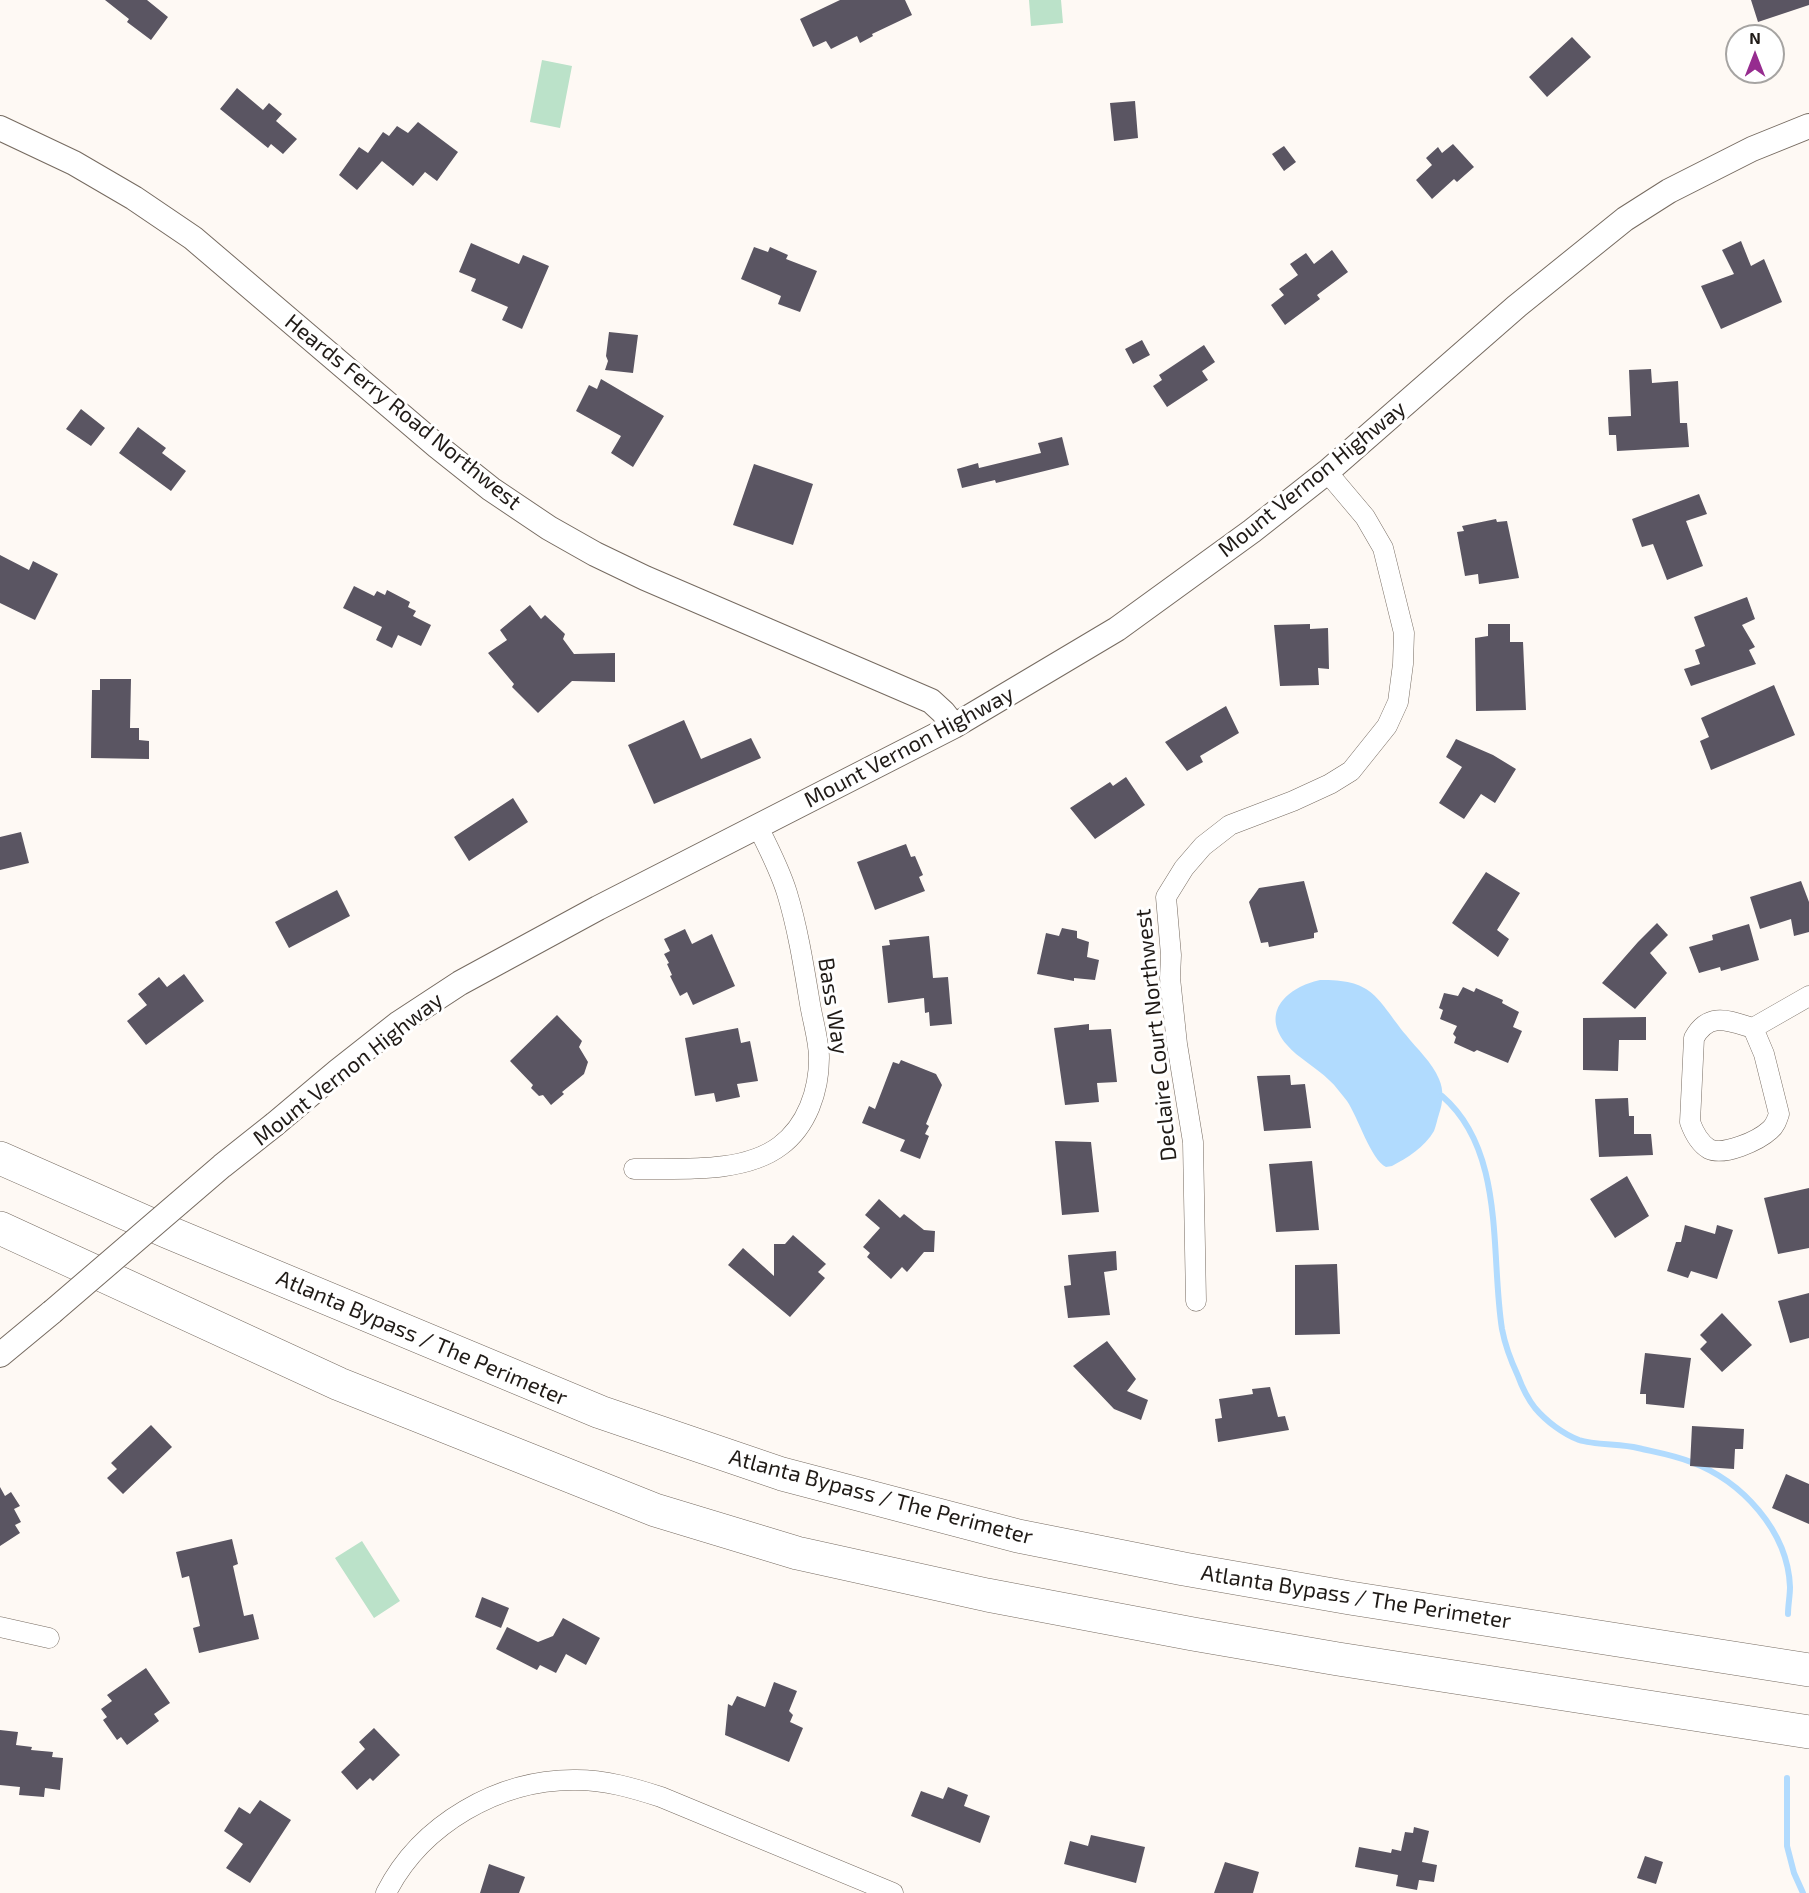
<!DOCTYPE html>
<html>
<head>
<meta charset="utf-8">
<style>
	body { margin:0 }
	#map { position:relative; width:1809px; height:1893px; overflow:hidden; background:#fef9f4; font-family:"Exo 2",sans-serif }
	canvas { display:block }
	.north { position:absolute; left:1725px; top:24px; width:60px; height:60px; box-sizing:border-box; background:#fff; border:2px solid #a6a4a2; border-radius:50%; rotate:0deg; font-size:16px; font-weight:700; line-height:24px; text-align:center; color:#201b17 }
	.north::after { content:''; display:block; margin:auto; width:21px; height:27px; background:#962c8f; clip-path:polygon(50% 0,100% 100%,50% 72%,0 100%) }
</style>
</head>
<body>
<div id="map">
<canvas width="1809" height="1893"></canvas>
<div class="north">N</div>
</div>
<script>
const ctx = document.querySelector('canvas').getContext('2d');
ctx.lineJoin = 'round';
function fill(path, color) { ctx.fillStyle = color; ctx.fill(path, 'evenodd'); }
function stroke(path, color, width, dash) { ctx.strokeStyle = color; ctx.lineWidth = width; ctx.lineCap = dash ? 'butt' : 'round'; ctx.setLineDash(dash || []); ctx.stroke(path); }
function drawText(font, color, halo, rows, align = 'center') {
  ctx.font = font + ' "Exo 2",sans-serif'; ctx.lineWidth = 6; ctx.setLineDash([]); ctx.textBaseline = 'middle'; ctx.strokeStyle = halo; ctx.fillStyle = color; for (const [text, x, y, turn = 0] of rows) {
    ctx.save(); ctx.translate(x, y); ctx.rotate((+turn || 0) * Math.PI / 180); ctx.textAlign = isNaN(turn) ? turn : align; if (halo) ctx.strokeText(text, 0, 0); ctx.fillText(text, 0, 0); ctx.restore();
  }
}
const green = new Path2D(`
	M1029,0H1061L1063,23L1031,26Z
	M542,60L572,66L560,128L530,122Z
	M362,1541L400,1601L374,1618L335,1558Z`);
const water = new Path2D(`
	M1320,980C1374,979 1376,998 1406,1035C1417,1049 1432,1062 1439,1079C1444,1090 1443,1103 1439,1114C1437,1120 1436,1126 1434,1131C1425,1147 1407,1158 1392,1166L1386,1167C1371,1160 1358,1117 1347,1101C1341,1094 1336,1086 1329,1080C1316,1067 1298,1058 1287,1045C1259,1012 1288,987 1320,980Z`);
const stream = new Path2D(`
	M1442,1096C1506,1151 1490,1254 1502,1329C1505,1345 1511,1361 1518,1376C1522,1387 1528,1399 1535,1408C1546,1421 1563,1434 1579,1440C1594,1445 1621,1444 1638,1448C1655,1452 1674,1455 1691,1462C1742,1481 1788,1531 1790,1587C1790,1596 1788,1605 1788,1614
	M1787,1778V1846L1794,1873L1803,1893`);
const building = new Path2D(`
	M105,0H147L168,17L151,40L127,22L129,19Z
	M840,0H905L912,15L872,34L873,36L860,43L857,36L831,49L826,41L813,47L800,19Z
	M1751,0H1809V5L1758,22Z
	M1572,37L1591,57L1547,97L1529,77Z
	M237,88L263,110L269,103L282,114L276,121L297,139L283,154L271,144L268,148L220,109Z
	M1135,101L1138,138L1114,141L1110,103Z
	M418,122L458,152L437,181L425,172L413,186L382,161L357,190L339,175L359,147L368,153L383,132L389,136L397,126L408,133Z
	M1453,144L1474,167L1457,182L1454,179L1432,199L1416,180L1432,165L1426,158L1438,147L1442,153Z
	M1284,146L1296,162L1284,171L1272,154Z
	M1741,241L1751,266L1764,259L1782,302L1721,329L1701,286L1734,274L1722,250Z
	M471,243L519,264L523,255L549,266L522,329L502,320L508,307L471,291L476,279L459,272Z
	M754,247L768,252L770,247L788,255L786,259L817,271L800,312L778,304L781,296L741,279Z
	M1332,250L1348,272L1317,295L1320,299L1285,325L1271,305L1284,295L1279,289L1298,275L1290,264L1306,253L1314,264Z
	M609,332L638,335L633,373L605,370L608,361L606,356Z
	M1142,340L1150,355L1133,364L1125,349Z
	M1204,345L1215,362L1202,371L1208,380L1167,407L1153,386L1162,380L1159,375Z
	M1651,369L1652,383L1678,381L1680,423H1687L1689,447L1617,451L1616,435H1609L1608,417L1631,416L1629,370Z
	M601,379L664,416L633,467L611,453L621,436L576,411L589,385L597,389Z
	M81,409L105,428L91,446L66,429Z
	M138,427L166,448L162,453L186,471L171,491L119,453Z
	M1062,437L1069,465L996,483L995,480L962,488L957,469L978,463L979,468L1041,453L1038,443Z
	M754,464L813,484L793,545L733,525Z
	M1699,494L1707,514L1686,521L1703,566L1667,580L1653,544L1642,547L1632,519Z
	M1496,519L1497,522L1507,521L1519,578L1479,584L1478,574L1465,576L1457,532L1464,531L1462,526Z
	M0,555L29,570L33,561L58,574L35,620L0,603Z
	M354,586L374,596L377,591L385,595L387,590L410,602L408,607L416,611L413,616L431,625L421,646L398,635L392,648L376,640L382,627L343,608Z
	M1747,597L1755,619L1742,625L1755,647L1749,650L1756,664L1691,686L1684,669L1700,664L1695,650L1705,646L1694,617Z
	M530,605L541,619L545,615L565,634L563,639L574,654L615,653V682L572,681L538,713L512,687L514,684L488,653L507,640L500,630Z
	M1310,624V629L1328,628L1329,669L1318,668L1319,685L1280,686L1274,625Z
	M1488,624H1510V642H1523L1526,710L1476,711L1475,638L1488,636Z
	M100,679H131L130,728H139V740L149,741V759L91,758L92,690H100Z
	M1774,685L1795,735L1711,770L1700,741L1709,737L1701,718Z
	M1226,706L1239,733L1200,756L1203,762L1187,771L1165,742Z
	M684,720L701,759L751,738L761,758L654,804L628,745Z
	M1456,739L1493,755L1516,769L1495,803L1481,794L1464,819L1439,803L1462,767L1446,757Z
	M1126,777L1145,805L1095,839L1070,808L1110,782L1113,786Z
	M513,798L528,822L469,861L454,837Z
	M21,832L29,863L0,870V837Z
	M906,844L911,857L915,856L923,875L919,877L925,891L875,910L857,862Z
	M1486,872L1520,893L1497,930L1509,939L1498,957L1452,923Z
	M1304,881L1318,932L1314,933V938L1269,947L1268,942L1261,943L1249,902L1259,888Z
	M1801,881L1809,902V932L1794,936L1791,919L1760,929L1750,897Z
	M337,890L350,916L289,948L275,922Z
	M1657,923L1668,935L1650,953L1667,973L1635,1009L1602,983L1638,942Z
	M1749,924L1759,960L1721,971L1720,967L1699,973L1689,947L1713,940L1712,935Z
	M1062,928L1077,931V938L1089,942L1087,957L1099,960L1095,980L1074,978V981L1037,974L1046,933L1059,936Z
	M685,929L692,944L712,934L735,986L693,1005L687,992L680,996L670,976L672,975L667,964L669,963L664,954L670,951L664,939Z
	M929,936L933,978L948,977L952,1024L930,1026L929,1012L925,1013L924,998L888,1003L882,946L890,945L889,940Z
	M184,974L204,1001L146,1045L127,1021L147,1005L138,994L159,977L167,987Z
	M1463,987L1474,992L1476,988L1503,1000L1502,1003L1519,1012L1513,1027L1522,1031L1508,1063L1477,1050L1474,1052L1454,1043L1456,1037L1453,1034L1457,1026L1440,1019L1443,1010L1439,1008L1444,993L1458,996Z
	M557,1015L582,1041L579,1047L588,1062L584,1074L562,1092L564,1094L551,1105L543,1095L539,1096L531,1088L533,1085L510,1061Z
	M1646,1017V1040H1619L1618,1071L1583,1070V1018Z
	M1089,1024V1030L1111,1029L1117,1082L1097,1083L1099,1102L1065,1105L1054,1028Z
	M738,1028L741,1043L750,1041L758,1081L737,1084L740,1097L716,1102L714,1093L695,1096L685,1038Z
	M901,1060L936,1074L942,1085L926,1124L929,1126L925,1134L929,1136L920,1159L900,1151L905,1140L862,1123L869,1106L875,1109L893,1062L899,1064Z
	M1290,1075L1291,1085L1305,1084L1311,1128L1264,1131L1257,1076Z
	M1628,1098L1629,1116H1634V1134H1651L1653,1155L1599,1157L1595,1099Z
	M1055,1141L1091,1142L1099,1212L1062,1215Z
	M1312,1161L1319,1230L1276,1232L1269,1164Z
	M1627,1176L1649,1216L1615,1238L1590,1199Z
	M1809,1188V1248L1778,1254L1764,1198Z
	M879,1199L900,1218L904,1214L924,1230L935,1231L934,1252H924L907,1272L902,1267L891,1279L867,1257L870,1253L863,1247L880,1228L865,1215Z
	M1685,1225L1715,1234L1717,1225L1733,1230L1717,1279L1691,1271L1688,1278L1667,1271L1676,1242H1681Z
	M793,1235L826,1264L818,1272L825,1278L790,1317L728,1265L743,1248L774,1276V1244H785Z
	M1116,1251L1117,1270L1104,1272L1110,1315L1068,1318L1064,1286L1071,1285L1068,1255Z
	M1337,1264L1340,1334L1295,1335V1265Z
	M1809,1293V1338L1790,1343L1778,1301Z
	M1722,1313L1752,1345L1722,1372L1700,1349L1707,1342L1700,1335Z
	M1107,1341L1136,1379L1127,1391L1148,1400L1141,1420L1114,1409L1073,1366Z
	M1645,1353L1691,1358L1684,1408L1646,1404V1394H1640Z
	M1270,1387L1278,1417L1285,1416L1289,1430L1218,1442L1215,1419L1222,1418L1219,1399L1253,1394L1252,1389Z
	M151,1425L172,1447L123,1494L107,1478L117,1469L111,1463Z
	M1692,1426L1744,1429L1743,1449H1735L1734,1469L1690,1466Z
	M1786,1474L1809,1484V1524L1772,1508Z
	M0,1487L5,1496L11,1492L20,1506L14,1509L21,1522L15,1525L20,1533L0,1546Z
	M232,1539L238,1564L233,1566L244,1616L253,1614L259,1639L199,1653L193,1628L200,1626L189,1576L182,1578L176,1552Z
	M482,1597L509,1608L501,1628L475,1617Z
	M563,1618L600,1638L586,1665L566,1654L556,1673L540,1665L537,1670L496,1649L507,1627L538,1642L553,1636Z
	M146,1668L170,1703L154,1714L159,1721L127,1745L121,1737L117,1740L103,1720L107,1717L101,1709L112,1701L107,1695Z
	M774,1682L797,1691L789,1711L793,1715L790,1722L803,1728L789,1762L725,1735L728,1704L732,1706L737,1696L765,1707Z
	M374,1728L400,1755L373,1781L370,1778L357,1790L341,1772L365,1749L359,1742Z
	M0,1730L18,1732L16,1745L32,1747L31,1750L53,1752L52,1757L63,1758L60,1790L45,1788L44,1797L19,1795L20,1787L0,1785Z
	M948,1787L968,1795L964,1806L990,1816L980,1843L911,1816L921,1791L943,1799Z
	M260,1800L291,1820L250,1883L226,1868L243,1844L224,1831L239,1807L250,1814Z
	M1414,1827L1429,1831L1422,1862L1437,1865L1434,1882L1419,1880L1417,1890L1396,1886L1398,1875L1355,1867L1359,1847L1391,1853L1392,1849L1401,1851L1405,1832L1413,1833Z
	M1091,1835L1145,1847L1136,1883L1064,1864L1070,1841L1088,1846Z
	M1645,1856L1663,1862L1656,1884L1637,1878Z
	M1225,1862L1259,1872L1253,1893H1214Z
	M489,1864L525,1877L519,1893H480Z`);
const minor = new Path2D(`
	M1753,1028L1764,1054L1779,1114C1777,1120 1775,1126 1770,1130C1758,1141 1724,1156 1709,1149C1699,1143 1694,1133 1690,1122L1694,1038C1709,1011 1729,1021 1753,1028L1809,996
	M634,1169C679,1168 743,1174 780,1146C807,1126 819,1091 819,1058C819,1041 813,1022 810,1004C804,968 798,929 787,893C780,870 769,849 758,827
	M1196,1301L1193,1142L1177,1044L1170,978L1171,955L1166,897L1184,868L1203,846L1230,825L1293,801L1330,784L1351,771L1387,726L1398,702L1403,664L1404,633L1383,548L1365,517L1327,472
	M0,1627L49,1638
	M386,1893C421,1824 499,1779 576,1780C606,1780 633,1788 661,1797L893,1893`);
const tertiary = new Path2D(`
	M0,128L74,163L134,198L193,238L437,446L491,489L549,528L595,554L645,578L931,701L943,712L954,726
	M275,1124L338,1071L399,1023L460,983L598,908L954,726L1117,629L1252,531L1327,472L1517,306L1625,219L1669,191L1752,149L1809,126
	M0,1355L52,1312`);
const motorway = new Path2D(`
	M0,1158L168,1232L600,1412L782,1474L1018,1536L1184,1569L1350,1598L1809,1670
	M0,1228L339,1384L655,1510L797,1553L987,1595L1193,1634L1338,1659L1809,1732`);
const tertiaryBridge = new Path2D(`
	M52,1312L222,1166L275,1124`);
const streetNames = [
	["Heards Ferry Road Northwest",403,412,39],
	["Mount Vernon Highway",1312,479,-39],
	["Mount Vernon Highway",909,747,-28],
	["Bass Way",833,1006,81],
	["Declaire Court Northwest",1156,1035,-96],
	["Mount Vernon Highway",348,1069,-38],
	["Atlanta Bypass / The Perimeter",422,1338,23],
	["Atlanta Bypass / The Perimeter",881,1497,15],
	["Atlanta Bypass / The Perimeter",1356,1597,9]
];
fill(green, '#bbe2c9');
fill(water, '#b1dbfe');
stroke(stream, '#b1dbfe', 6);
fill(building, '#5a5562');
stroke(minor, '#766b61', 21);
stroke(tertiary, '#766b61', 26);
stroke(motorway, '#766b61', 34);
stroke(minor, '#fff', 20);
stroke(tertiary, '#fff', 24);
stroke(motorway, '#fff', 33);
stroke(tertiaryBridge, '#766b61', 26, []);
stroke(tertiaryBridge, '#fff', 24);
drawText('22px', '#201b17', '#fff', streetNames);
</script>
</body>
</html>
